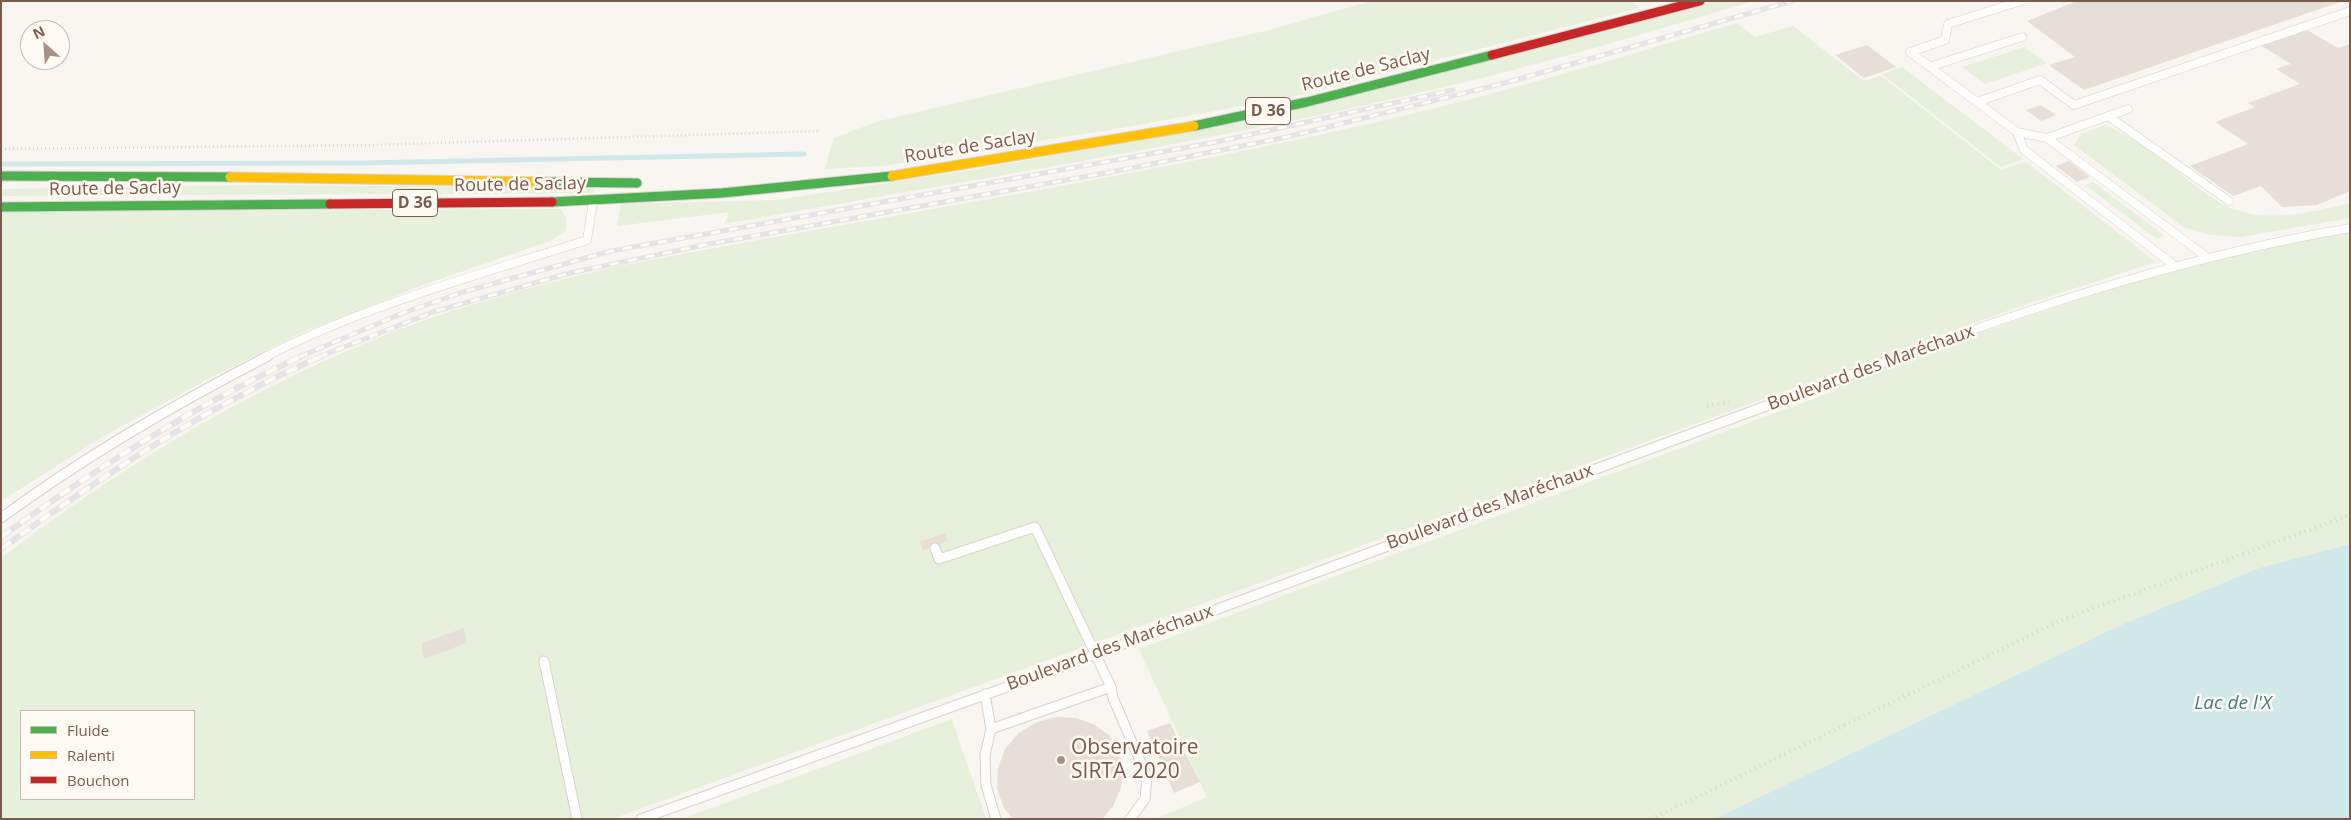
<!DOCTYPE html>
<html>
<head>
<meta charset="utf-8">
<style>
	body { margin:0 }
	#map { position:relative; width:2351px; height:820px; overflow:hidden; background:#f9f5f0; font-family:"Open Sans",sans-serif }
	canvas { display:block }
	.frame { position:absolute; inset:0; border:2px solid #7a5c4d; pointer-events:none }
	.legend { position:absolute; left:20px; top:710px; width:175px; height:90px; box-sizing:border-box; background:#fffaf3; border:1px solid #cabbb1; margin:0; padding:6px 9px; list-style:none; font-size:15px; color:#7a5c4d }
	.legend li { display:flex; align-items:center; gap:10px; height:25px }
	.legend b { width:25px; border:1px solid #cabbb1 }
	.north { position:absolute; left:20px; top:20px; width:50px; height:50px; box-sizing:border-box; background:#fffaf3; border:1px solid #cabbb1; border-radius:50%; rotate:334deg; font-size:14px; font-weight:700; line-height:20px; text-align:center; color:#7a5c4d }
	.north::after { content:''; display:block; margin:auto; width:18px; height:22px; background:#a69286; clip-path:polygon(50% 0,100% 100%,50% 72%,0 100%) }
</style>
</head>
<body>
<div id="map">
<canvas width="2351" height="820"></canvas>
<div class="frame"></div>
<ul class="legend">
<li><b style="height:6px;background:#4caf50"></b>Fluide</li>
<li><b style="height:6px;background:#ffc107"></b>Ralenti</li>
<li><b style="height:6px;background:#c62828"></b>Bouchon</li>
</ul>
<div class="north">N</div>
</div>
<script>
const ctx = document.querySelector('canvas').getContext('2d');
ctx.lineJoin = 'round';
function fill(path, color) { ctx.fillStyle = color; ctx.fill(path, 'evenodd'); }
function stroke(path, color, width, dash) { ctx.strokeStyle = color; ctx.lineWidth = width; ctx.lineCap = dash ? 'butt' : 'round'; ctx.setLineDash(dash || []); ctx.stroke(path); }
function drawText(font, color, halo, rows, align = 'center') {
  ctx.font = font + ' "Open Sans",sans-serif'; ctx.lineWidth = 5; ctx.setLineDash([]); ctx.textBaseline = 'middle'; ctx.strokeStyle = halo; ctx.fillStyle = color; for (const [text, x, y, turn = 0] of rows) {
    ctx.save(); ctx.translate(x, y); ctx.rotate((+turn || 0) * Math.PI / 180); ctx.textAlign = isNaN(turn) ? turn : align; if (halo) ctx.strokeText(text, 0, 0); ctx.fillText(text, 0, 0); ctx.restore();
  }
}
const green = new Path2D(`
	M1371,1H1631L1639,8L1301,95L1121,128L882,166L825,169L834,138L879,121L1269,30Z
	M1713,1H1754C1646,33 1537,66 1427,91C1195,145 958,182 724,224L729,212L617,226L621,204L776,200L971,170L1250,121Z
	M1737,23L1755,37L1793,26L1864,81L1881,76L2001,170L2026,162L2156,262L2027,304L1821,378L612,819H1V558C114,472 237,396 368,342C447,309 530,287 614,267C865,219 1119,180 1369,124C1493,96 1615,59 1737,23ZM21,711H194V799H21Z
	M2024,47L2047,63L1985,84L1962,67Z
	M1902,67L2023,159L2001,167L1882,74Z
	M2105,125C2128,134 2147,149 2167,163C2184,176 2208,197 2226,206C2265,224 2310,213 2350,203V218L2241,237L2211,235L2185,228L2074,145L2081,134Z
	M2093,182L2165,236L2157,239L2085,185Z
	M254,185L594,188L593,193L1,196V189Z
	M561,209L566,219V230L550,241L423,285L303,332L210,378L104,436L1,501V211Z
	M2350,230V544L2259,568L2121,625L1714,819H1155L1207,797L1139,649L1835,391L1828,384L2110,289L2291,237Z
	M952,719L986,819H682Z`);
const water = new Path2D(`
	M2350,544V819H1714L2121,625L2259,568Z`);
const stream = new Path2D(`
	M1,164L364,163L804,154`);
const building = new Path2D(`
	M2077,1H2340V2L2084,90L2049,65L2075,57L2027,21Z
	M2307,30L2338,48L2350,44V191L2317,205L2282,207L2261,186L2233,196L2190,166L2248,144L2215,122L2255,107L2248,103L2300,84L2276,69L2291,64L2262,46Z
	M1867,45L1896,67L1864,78L1835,55Z
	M2041,105L2056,115L2041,121L2026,110Z
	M2069,161L2090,177L2077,182L2056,166Z
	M945,533L948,541L923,550L920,542Z
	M464,628L466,643L424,659L422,643Z
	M1056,717L1076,718L1093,724L1109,735L1119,751L1123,769L1121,788L1113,806L1102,819H1013L1004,808L997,789L998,768L1005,749L1019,733L1037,722Z
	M1170,723L1200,782L1174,793L1147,731Z`);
const pathFar1 = new Path2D(`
	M1,149L371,145L818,131`);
const path = new Path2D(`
	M1707,406L1729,402
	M1651,819L2064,619L2350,515`);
const laneFar1 = new Path2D(`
	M2021,1L1948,24L1945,40L1910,52L2017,132L2047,138L2208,258
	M1929,67L2022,37
	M1977,102L2040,80L2074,105L2350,11
	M2108,116L2229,201
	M2017,132L2024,150L2175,266
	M2047,138L2128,109
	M265,357C366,305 479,275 587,240L593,201
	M1898,357C2046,302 2193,255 2350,228`);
const lane = new Path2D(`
	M1,518C85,456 175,404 268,356
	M935,548L939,559L1035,527L1111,687L1113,698L1147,777L1145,799L1130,819
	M544,661L577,819
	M985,694L991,729L985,755L986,785L996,819
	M991,729L1111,687
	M641,819L1026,680L1901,356`);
const fast = new Path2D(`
	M1194,126L1307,102L1492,55
	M1,176L230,177
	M547,182L637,183
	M552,202L722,193L892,176
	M1,207L330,204`);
const slow = new Path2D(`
	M892,176L1194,126
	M230,177L547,182`);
const jam = new Path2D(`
	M1492,55L1700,1
	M330,204L552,202`);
const railFar1 = new Path2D(`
	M299,357L403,313L463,292L611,251L1216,142L1453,90
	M319,357L433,312L570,273L709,244L1111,172L1287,137L1505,83L1792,1`);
const rail = new Path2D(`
	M1,537C96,468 195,405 302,356
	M1,549C102,476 207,406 322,356`);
const markers = [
	[1061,760,5,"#a69286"]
];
const shields = [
	[1268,111,45],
	[415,203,45]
];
const shieldNames = [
	["D 36",1268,111],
	["D 36",415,203]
];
const streetNames = [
	["Route de Saclay",1366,70,-14],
	["Route de Saclay",970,147,-9],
	["Route de Saclay",520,185,-1],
	["Route de Saclay",115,189,-1],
	["Boulevard des Maréchaux",1871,368,-20],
	["Boulevard des Maréchaux",1490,507,-20],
	["Boulevard des Maréchaux",1110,648,-20]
];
const waterNames = [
	["Lac de l'X",2233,704]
];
const nearPoinames = [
	["Observatoire",1071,748],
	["SIRTA 2020",1071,772]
];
fill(green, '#e7f0db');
fill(water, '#d0e8ea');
stroke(stream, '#d0e8ea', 5);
fill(building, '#e6ded7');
stroke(laneFar1, '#d7d1cb', 9);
stroke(lane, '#d7d1cb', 11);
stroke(fast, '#dad1cc', 11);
stroke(slow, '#dad1cc', 11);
stroke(jam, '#dad1cc', 11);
stroke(pathFar1, '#dcd5d0', 2.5, [1, 3]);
stroke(path, '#dcd5d0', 4, [1, 4.5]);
stroke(laneFar1, '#fefefd', 8);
stroke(lane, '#fefefd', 9);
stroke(fast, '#4caf50', 9);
stroke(slow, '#ffc107', 9);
stroke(jam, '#c62828', 9);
stroke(railFar1, '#e6e3e7', 5);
stroke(rail, '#e6e3e7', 6);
stroke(railFar1, '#fffaf3', 3, [9]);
stroke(rail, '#fffaf3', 4.5, [12]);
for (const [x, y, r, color] of markers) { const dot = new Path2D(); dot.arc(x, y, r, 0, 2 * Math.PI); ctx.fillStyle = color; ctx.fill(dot); stroke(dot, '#fffaf3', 2); }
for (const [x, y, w] of shields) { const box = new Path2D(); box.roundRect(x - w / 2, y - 13.5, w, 27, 4); ctx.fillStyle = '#fffaf3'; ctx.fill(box); stroke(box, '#7a5c4d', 1); }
drawText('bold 16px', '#7a5c4d', null, shieldNames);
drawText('18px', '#7a5c4d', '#fffaf3', streetNames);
drawText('italic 19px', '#437c86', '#fffaf3', waterNames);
drawText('21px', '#7a5c4d', '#fffaf3', nearPoinames, 'left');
</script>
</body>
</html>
